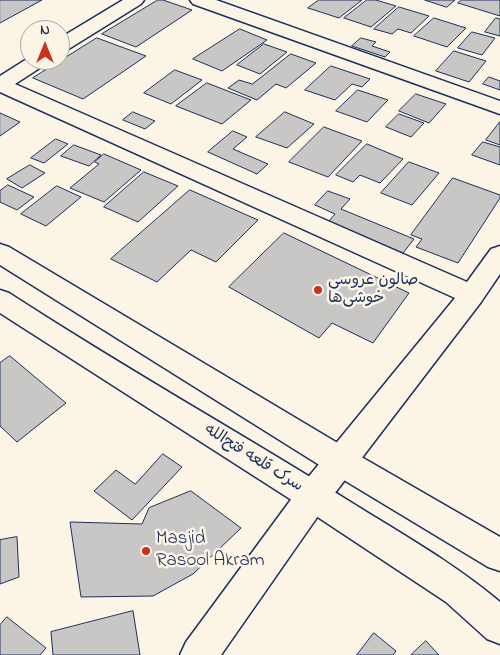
<!DOCTYPE html>
<html>
<head>
<meta charset="utf-8">
<style>
	body { margin:0 }
	#map { position:relative; width:500px; height:655px; overflow:hidden; background:#fcf5e5; font-family:"Indie Flower",sans-serif }
	canvas { display:block }
	.north { position:absolute; left:20px; top:20px; width:50px; height:50px; box-sizing:border-box; background:#fcf5e5; border:1px solid #a2a6af; border-radius:50%; rotate:0deg; font-size:14px; font-weight:700; line-height:20px; text-align:center; color:#1b2f5e }
	.north::after { content:''; display:block; margin:auto; width:18px; height:22px; background:#c8321e; clip-path:polygon(50% 0,100% 100%,50% 72%,0 100%) }
</style>
</head>
<body>
<div id="map">
<canvas width="500" height="655"></canvas>
<div class="north">N</div>
</div>
<script>
const ctx = document.querySelector('canvas').getContext('2d');
ctx.lineJoin = 'round';
function fill(path, color) { ctx.fillStyle = color; ctx.fill(path, 'evenodd'); }
function stroke(path, color, width, dash) { ctx.strokeStyle = color; ctx.lineWidth = width; ctx.lineCap = dash ? 'butt' : 'round'; ctx.setLineDash(dash || []); ctx.stroke(path); }
function drawText(font, color, halo, rows, align = 'center') {
  ctx.font = font + ' "Indie Flower","Playpen Sans Arabic",sans-serif'; ctx.lineWidth = 5; ctx.setLineDash([]); ctx.textBaseline = 'middle'; ctx.strokeStyle = halo; ctx.fillStyle = color; for (const [text, x, y, turn = 0] of rows) {
    ctx.save(); ctx.translate(x, y); ctx.rotate((+turn || 0) * Math.PI / 180); ctx.textAlign = isNaN(turn) ? turn : align; if (halo) ctx.strokeText(text, 0, 0); ctx.fillText(text, 0, 0); ctx.restore();
  }
}
const building = new Path2D(`
	M0,0H42L0,23Z
	M158,0H163L192,10L136,47L102,34Z
	M319,0H362L339,18L308,8Z
	M367,0H376L396,6L371,27L344,18Z
	M425,0H455L447,7Z
	M462,0H500V16L458,3Z
	M399,7L429,16L411,33L398,29L392,34L374,29Z
	M434,18L466,28L447,47L414,36Z
	M496,18L500,19V36L485,32Z
	M240,29L267,40L222,71L193,59Z
	M472,32L495,38L482,55L458,48Z
	M97,38L146,56L83,99L33,78Z
	M361,38L376,42L372,46L390,52L385,57L352,46Z
	M264,44L287,52L260,74L237,65Z
	M454,51L486,61L469,82L436,71Z
	M291,54L316,63L286,88L276,84L257,100L228,88L239,80L252,84Z
	M331,66L370,79L362,87L352,84L335,100L305,90Z
	M175,70L202,80L171,104L144,93Z
	M489,77L500,81V90L483,84Z
	M207,83L251,100L222,124L176,106Z
	M358,90L388,100L367,122L336,111Z
	M416,94L446,104L429,123L399,111Z
	M133,112L155,121L145,129L123,120Z
	M285,112L314,124L287,148L256,137Z
	M0,113L20,122L0,136Z
	M399,114L424,123L411,137L386,127Z
	M500,122V145L486,140Z
	M324,127L362,141L328,177L289,162Z
	M233,131L247,137L233,149L268,164L257,174L208,152Z
	M56,139L68,144L44,163L31,158Z
	M483,142L500,147V165L472,155Z
	M367,144L403,159L380,183L360,175L353,182L336,175Z
	M74,145L101,155L89,166L61,156Z
	M104,154L141,170L104,202L70,188L99,164L95,162Z
	M409,162L439,173L412,205L381,193Z
	M30,165L45,173L22,188L7,179Z
	M144,172L178,186L138,222L104,207Z
	M453,178L500,195V198L458,263L416,247L422,239L411,235Z
	M8,185L34,197L17,210L0,202V191Z
	M57,186L81,197L46,226L21,214Z
	M190,190L258,220L216,262L191,250L157,282L111,259Z
	M328,191L350,199L341,209L414,239L403,253L328,222L335,214L315,205Z
	M284,233L409,293L373,343L332,323L319,338L229,287Z
	M10,356L66,403L17,442L0,426V363Z
	M163,454L182,467L132,520L94,491L116,470L135,484Z
	M191,491L241,528L193,574L153,596L81,597L70,522L142,524L149,508Z
	M17,537L19,577L0,584V540Z
	M133,611L140,655H53L51,632Z
	M7,617L46,648L40,655H0V625Z
	M374,633L396,651L393,655H357Z
	M426,641L439,655H411Z`);
const minor = new Path2D(`
	M123,0H144L141,4L67,50L60,52V38Z
	M190,0H216L500,101V114L193,4Z
	M30,57V60H49L46,64L15,84L467,282L491,249L500,246V274L481,302L325,506L221,655H180L186,642L301,486L455,298L0,92V76Z`);
const secondary = new Path2D(`
	M0,244L9,247L351,451L500,537V571L488,567L329,471L0,265Z
	M0,290L9,293C121,366 237,431 349,501C400,533 454,563 500,602V644L487,639L446,602L301,506L0,313Z`);
const markers = [
	[318,290,5,"#c8321e"],
	[146,551,5,"#c8321e"]
];
const poiNames = [
	["صالون عروسی",328,281],
	["خوشی‌ها",328,299]
];
const streetNames = [
	["سرک قلعه فتح‌الله",253,459,32]
];
const nearPoinames = [
	["Masjid",156,540],
	["Rasool Akram",156,562]
];
fill(building, '#c8c7c6');
stroke(building, '#1b2f5e', 1);
stroke(minor, '#1b2f5e', 3);
stroke(secondary, '#1b2f5e', 3);
fill(minor, '#fcf5e5');
fill(secondary, '#fcf5e5');
for (const [x, y, r, color] of markers) { const dot = new Path2D(); dot.arc(x, y, r, 0, 2 * Math.PI); ctx.fillStyle = color; ctx.fill(dot); stroke(dot, '#fcf5e5', 2); }
drawText('16px', '#1b2f5e', '#fcf5e5', poiNames, 'left');
drawText('16px', '#1b2f5e', '#fcf5e5', streetNames);
drawText('19px', '#1b2f5e', '#fcf5e5', nearPoinames, 'left');
</script>
</body>
</html>
